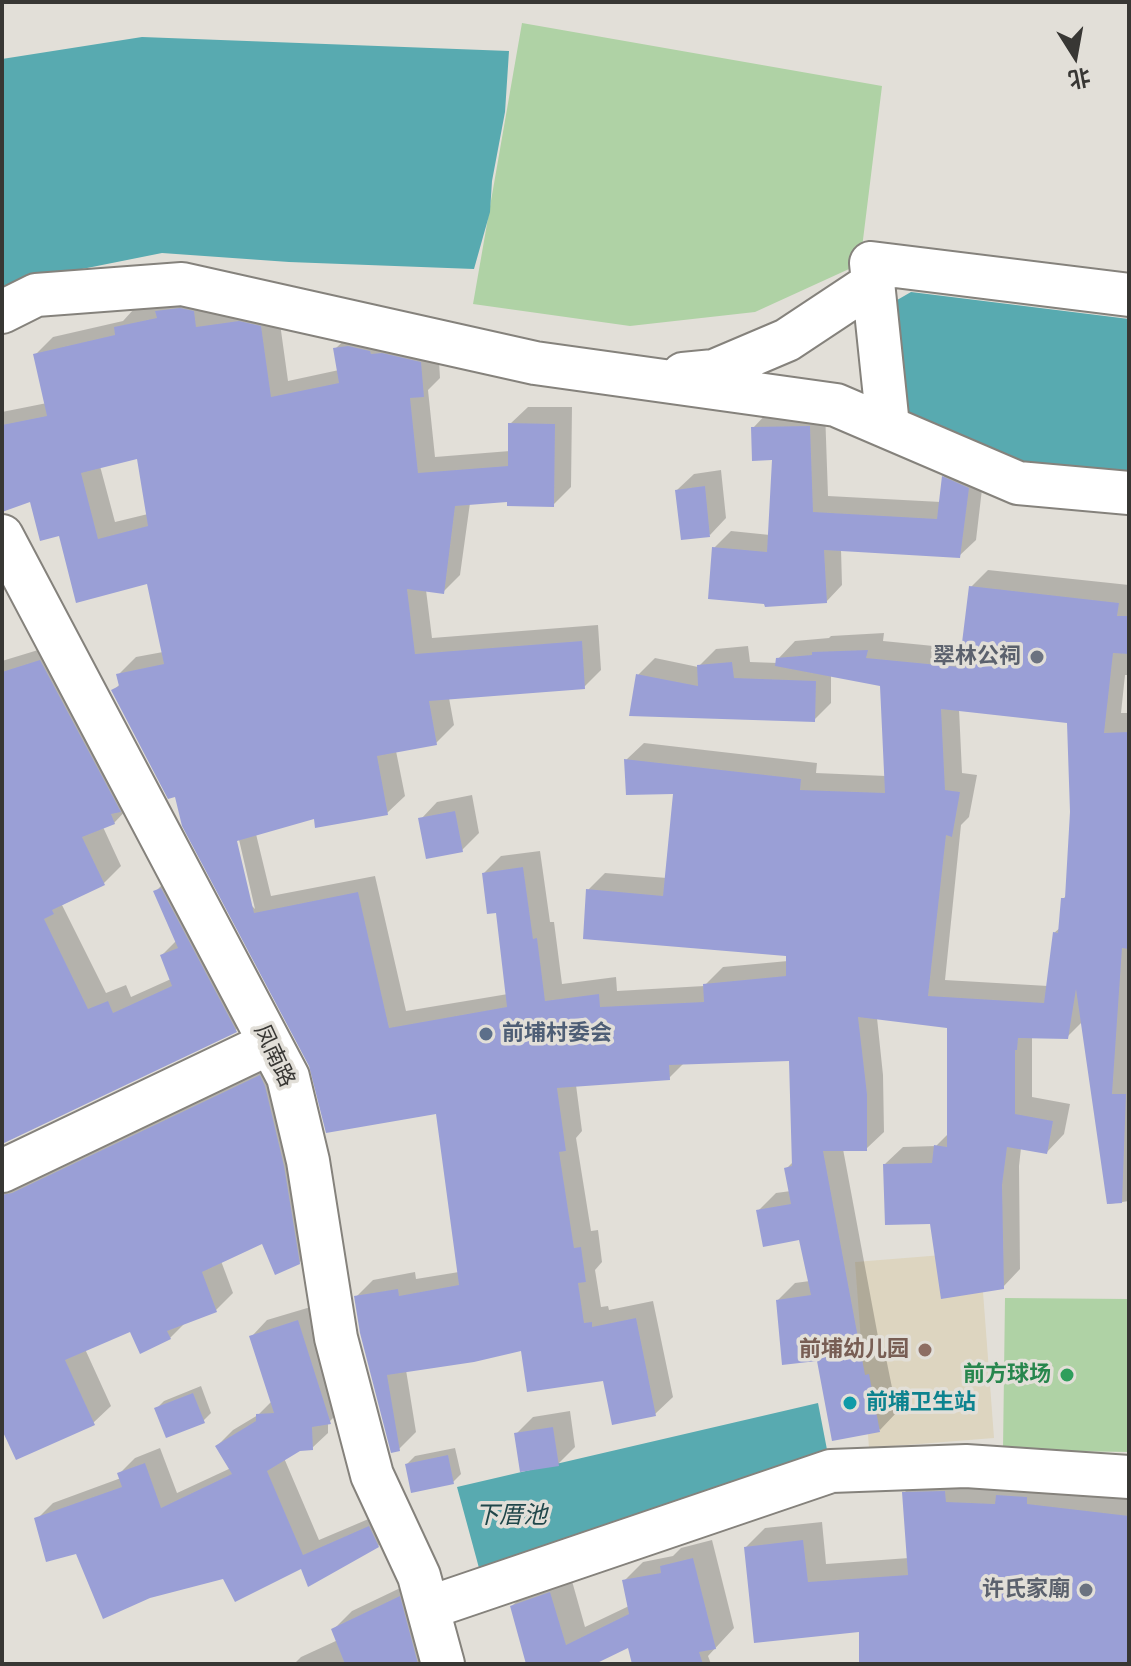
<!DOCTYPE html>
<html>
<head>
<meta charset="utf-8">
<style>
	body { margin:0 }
	#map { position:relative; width:1131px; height:1666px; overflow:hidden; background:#e2dfd8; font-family:"Noto Serif","Noto Sans SC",serif }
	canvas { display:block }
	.frame { position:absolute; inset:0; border:4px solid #383734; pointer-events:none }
	.north { position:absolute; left:1035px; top:16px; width:80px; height:80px; -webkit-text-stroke:6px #e2dfd8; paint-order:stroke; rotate:169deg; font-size:22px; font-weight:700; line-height:32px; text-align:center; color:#383734 }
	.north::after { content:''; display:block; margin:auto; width:28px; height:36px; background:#383734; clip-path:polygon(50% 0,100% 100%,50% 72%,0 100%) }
</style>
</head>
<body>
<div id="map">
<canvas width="1131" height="1666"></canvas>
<div class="frame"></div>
<div class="north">北</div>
</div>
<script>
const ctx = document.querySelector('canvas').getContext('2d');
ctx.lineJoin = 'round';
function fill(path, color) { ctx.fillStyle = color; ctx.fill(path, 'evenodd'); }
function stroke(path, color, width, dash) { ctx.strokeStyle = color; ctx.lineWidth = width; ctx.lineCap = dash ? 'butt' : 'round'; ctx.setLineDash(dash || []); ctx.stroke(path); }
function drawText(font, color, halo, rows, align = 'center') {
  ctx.font = font + ' "Noto Serif","Noto Sans SC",serif'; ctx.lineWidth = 7; ctx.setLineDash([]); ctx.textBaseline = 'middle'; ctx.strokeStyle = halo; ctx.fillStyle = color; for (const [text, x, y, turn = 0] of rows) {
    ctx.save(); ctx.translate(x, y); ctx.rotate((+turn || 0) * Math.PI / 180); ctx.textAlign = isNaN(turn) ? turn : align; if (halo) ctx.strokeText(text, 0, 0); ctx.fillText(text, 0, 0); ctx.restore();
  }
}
const education = new Path2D(`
	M980,1252L994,1438L869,1448L855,1262Z`);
const green = new Path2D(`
	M522,23L882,86L860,264L755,312L630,326L473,304Z
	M1005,1298L1129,1299V1452L1003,1450Z`);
const water = new Path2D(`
	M142,37L509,51L505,112L492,181L490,212L474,269L289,262L162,253L62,273L2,302V59Z
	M911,292L1129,319V484L1020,473L900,420L885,307Z
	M818,1403L829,1460L479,1568L457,1487Z`);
const shadow = new Path2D(`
	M165,304L278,309L288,381L339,370L335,349L353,332L438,345L440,378L428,390L435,457L510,451V424L528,407H572L571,487L553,505L509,500L470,503L460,575L443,592L426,590L432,638L598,625L601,670L584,687L449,698L454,725L436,743L396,751L405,796L387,813L315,816L256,834L271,896L375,876L406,1011L508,994L498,910L484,873L501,856L540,851L550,922H554L562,984L616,977L617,991L704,986L723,967L788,961V954L588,890L605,873L667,878L676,792L626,760L644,743L817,763L816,773L886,776L882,685L831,675V703L814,720L638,675L655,658L698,667L716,649L748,646L750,662L778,663V659L795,641L829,638L831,636L884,633L883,641L964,649L971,587L988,570L1129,585V675H1125L1121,713H1129V1201L1109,1204L1083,1021L1067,1037L1032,1036V1097L1070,1104L1064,1134L1047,1152L1021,1148L1019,1166L1020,1269L1003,1287L932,1222L885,1164L903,1147L936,1146L949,1133V1027L877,1018L883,1075L884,1132L866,1149H843L882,1358H886L897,1412L880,1430L819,1359L778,1300L795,1283L810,1281L800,1238L758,1211L776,1193L791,1191L786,1169L794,1161L791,1059L685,1062L669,1078L576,1085L582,1131L576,1138L591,1231L598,1230L602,1262L595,1270L601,1307L608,1306L609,1310L653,1301L673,1397L655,1414L604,1379L523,1349L406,1370L416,1432L399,1449L356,1297L373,1280L415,1272L416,1279L459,1272L438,1111L311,1065L177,795L113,691L120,684L118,675L136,657L163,652L148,582L61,533L32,499L2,511V412L47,403L36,354L53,337L123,321L133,310ZM138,457L148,514L115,522L100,466ZM959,709L1068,721L1072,812L1067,895L1063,899L1061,927L1054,933L1048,986L945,980L961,825L969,817L977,775L962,773ZM237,831L255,909L250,904L233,832Z
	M825,410L828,496L941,502L943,477L960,461L984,472L976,540L959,556L841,549L842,585L826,602L714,548L731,531L770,535L774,458L753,428L769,411Z
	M721,470L726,518L710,535L677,490L694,474Z
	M48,647L131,805L114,823L103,827L121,866L104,883L62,905L106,993L126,985L131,997L171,979L162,955L177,940L156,891L173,874L253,1013L236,1030L2,1142V661Z
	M472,795L479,833L462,850L421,819L437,802Z
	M277,1059L317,1245L299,1263L263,1241L221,1261L233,1293L216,1310L186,1322L170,1338L131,1329L85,1349L111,1406L93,1423L2,1425V1169Z
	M314,1306L345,1406L328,1423V1433L312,1448L300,1449L284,1458L319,1540L385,1512L394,1530L378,1546L302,1566L224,1577L77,1552L37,1519L53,1503L121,1478L119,1474L135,1458L160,1448L177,1493L231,1468L217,1446L233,1430L258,1415L272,1401L252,1336L267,1320Z
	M201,1386L211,1413L203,1421L156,1409L164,1401Z
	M570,1411L575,1447L558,1464L516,1434L533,1417Z
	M455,1448L461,1474L453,1482L407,1464L415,1456Z
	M923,1474L1129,1495V1664H861V1630L746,1547L765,1528L822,1522L826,1564L909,1558L904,1493Z
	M712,1540L734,1628L708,1656L711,1664H634L629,1645L591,1664H528L512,1606L531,1587L570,1574L585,1627L629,1606L624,1581L643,1562L673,1556L681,1548Z
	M417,1580L423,1664H294L301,1657L338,1640L334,1629L352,1611Z`);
const building = new Path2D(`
	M180,308L194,311L196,327L239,321L261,326L271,397L339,383L333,348L348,346L370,351L371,354L382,353L421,362L424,397L410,398L418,473L508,466V423L555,424L554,507L507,506V502L455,506L444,594L407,589L415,654L582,641L585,689L429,701L437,745L377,756L388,815L315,828L314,819L237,841L254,913L358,892L389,1028L507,1007L496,913L487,914L482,873L523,867L533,939L537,938L545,1001L599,994L600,1007L704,1002L703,984L786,976V956L583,939L586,889L663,896L673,794L626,795L624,759L801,779L800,790L885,793L880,686L775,666L776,658L812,655V652L868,650L866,658L959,667L969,586L1119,603L1117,616H1129V654L1113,653L1104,733L1129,732V949L1122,948L1112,1094H1126L1122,1203L1107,1204L1076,989L1068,1039L1018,1038L1017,1050H1015V1114L1053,1121L1047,1154L1007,1147L1002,1185L1004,1289L941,1299L930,1224L885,1225L883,1164L932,1163L934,1145L947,1147V1028L858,1017L867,1094V1151H823L865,1375L869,1374L880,1432L832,1441L817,1361L782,1365L776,1300L811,1295L799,1240L763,1247L756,1210L791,1204L784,1168L792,1166L789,1061L669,1065L670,1080L557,1088L566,1151L559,1152L574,1248L581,1247L586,1282L578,1283L584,1323L592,1322V1327L636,1318L656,1416L612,1425L603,1381L527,1392L521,1351L474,1362L387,1375L400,1451L391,1453L360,1333L354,1296L398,1289L399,1296L459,1285L436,1114L326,1133L309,1066L182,826L175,797L168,799L111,690L119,686L116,674L164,664L147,584L76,603L59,536L40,541L30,502L2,512V425L47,416L33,354L115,335L114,327L157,318L155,311ZM137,459L148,526L98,539L81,473ZM941,709L1067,723L1070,812L1065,898H1061L1058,933L1053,932L1044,1003L928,996L946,835L952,837L960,792L945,790Z
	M810,426L813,512L937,519L942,476L969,488L960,558L824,550L827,603L765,607L764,604L708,599L712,547L767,552L772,460L752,461L751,427Z
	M705,486L710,537L681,540L675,490Z
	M40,660L121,812L111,814L115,824L82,837L105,885L52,910L54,914L44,919L88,1009L108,1001L113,1013L172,986L160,955L178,948L153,891L161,888L237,1032L2,1144V672Z
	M732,662L734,678L816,681L815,722L629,716L636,674L698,686L697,665Z
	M455,811L463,852L426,859L418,818Z
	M260,1075L265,1086L284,1166L300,1264L275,1275L262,1244L202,1272L217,1312L167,1331L171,1339L140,1354L130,1332L65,1360L95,1425L16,1460L2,1430V1195L12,1193Z
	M298,1320L331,1424L312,1427L313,1450L300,1451L267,1471L303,1555L369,1526L379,1547L308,1587L301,1569L235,1602L223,1579L150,1598L103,1619L76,1554L46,1562L34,1518L122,1487L117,1473L145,1463L161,1508L232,1474L215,1446L256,1421V1414L274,1413L249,1336Z
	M193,1393L205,1423L166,1438L154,1408Z
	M553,1427L559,1466L520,1472L514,1433Z
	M448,1455L454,1484L411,1493L405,1464Z
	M945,1491L946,1502L995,1504L996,1495L1027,1497V1504L1129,1516V1664H859V1632L754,1643L744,1547L803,1540L808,1582L908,1575L902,1492Z
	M693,1558L716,1649L699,1652L703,1664H632L628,1648L595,1664H526L510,1606L550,1592L566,1645L629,1614L622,1580L661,1573L660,1566Z
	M400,1596L418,1664H345L331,1629Z`);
const minor = new Path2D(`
	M2,312L36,295L182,284L535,363L836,405L1018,483L1129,493
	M683,374L714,371L787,340L867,287
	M888,426L871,263L1129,295
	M2,536L288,1077L308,1161L336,1338L372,1475L419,1576L443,1664
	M2,1171L270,1043
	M428,1608L831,1471L966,1466L1129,1477`);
const markers = [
	[1037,657,8,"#6b7280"],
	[486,1034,8,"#5c6f8a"],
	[925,1350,8,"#8d6e63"],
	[1067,1375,8,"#2e9e5b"],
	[850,1403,8,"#0f9aa8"],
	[1086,1590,8,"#6b7280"]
];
const worshipNames = [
	["翠林公祠",1021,657],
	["许氏家廟",1070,1590]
];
const serviceNames = [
	["前埔村委会",502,1034]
];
const streetNames = [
	["凤南路",274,1056,65]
];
const educationNames = [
	["前埔幼儿园",909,1350]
];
const leisureNames = [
	["前方球场",1051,1375]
];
const cultureNames = [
	["前埔卫生站",866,1403]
];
const waterNames = [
	["下厝池",511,1516]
];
fill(education, '#ddd5c0');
fill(green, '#afd2a5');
fill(water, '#58aab0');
fill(shadow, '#0003');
fill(building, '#9a9fd6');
stroke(minor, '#85827c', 46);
stroke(minor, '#fff', 42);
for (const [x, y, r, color] of markers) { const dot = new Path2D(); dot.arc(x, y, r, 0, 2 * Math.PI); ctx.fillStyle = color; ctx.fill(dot); stroke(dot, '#e2dfd8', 3); }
drawText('bold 22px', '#5b616d', '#e2dfd8', worshipNames, 'right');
drawText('bold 22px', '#4e5e75', '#e2dfd8', serviceNames, 'left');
drawText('22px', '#383734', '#e2dfd8', streetNames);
drawText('bold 22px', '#785e54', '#e2dfd8', educationNames, 'right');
drawText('bold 22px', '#27864d', '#e2dfd8', leisureNames, 'right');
drawText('bold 22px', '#0d838f', '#e2dfd8', cultureNames, 'left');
drawText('italic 24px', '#1f4649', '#e2dfd8', waterNames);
</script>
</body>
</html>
